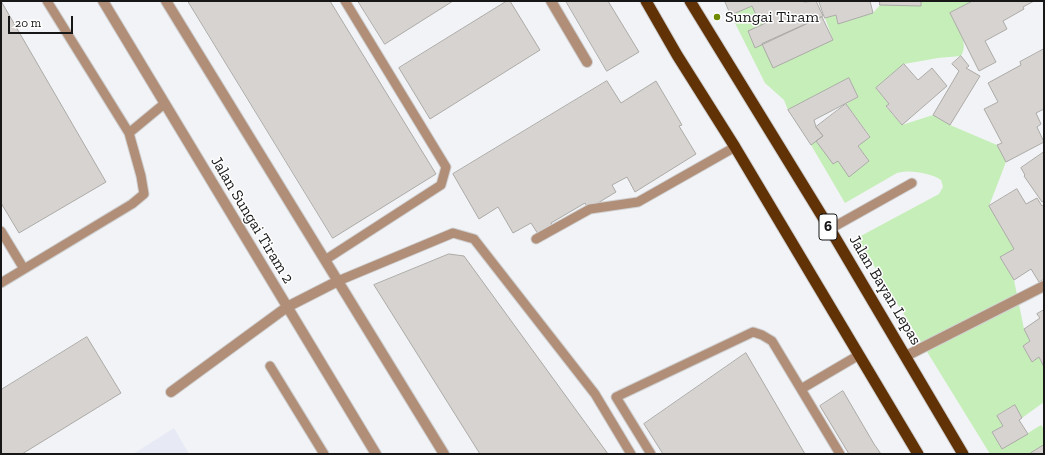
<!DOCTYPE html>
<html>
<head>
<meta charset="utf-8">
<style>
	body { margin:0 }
	#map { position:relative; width:1045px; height:455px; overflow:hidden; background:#f2f3f6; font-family:"Zilla Slab",serif }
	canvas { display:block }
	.frame { position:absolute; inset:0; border:2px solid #171718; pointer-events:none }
	.scale { position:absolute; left:8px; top:16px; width:65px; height:18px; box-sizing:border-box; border:2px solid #171718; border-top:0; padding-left:5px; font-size:12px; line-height:14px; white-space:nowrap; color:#171718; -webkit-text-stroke:3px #fff; paint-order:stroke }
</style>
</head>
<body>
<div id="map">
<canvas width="1045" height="455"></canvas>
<div class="frame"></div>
<div class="scale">20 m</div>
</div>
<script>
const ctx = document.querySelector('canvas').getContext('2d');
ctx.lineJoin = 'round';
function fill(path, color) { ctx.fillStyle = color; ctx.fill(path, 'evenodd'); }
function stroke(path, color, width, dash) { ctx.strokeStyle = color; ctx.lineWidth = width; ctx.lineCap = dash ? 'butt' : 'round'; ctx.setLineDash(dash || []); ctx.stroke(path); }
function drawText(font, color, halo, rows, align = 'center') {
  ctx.font = font + ' "Zilla Slab",serif'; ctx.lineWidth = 3; ctx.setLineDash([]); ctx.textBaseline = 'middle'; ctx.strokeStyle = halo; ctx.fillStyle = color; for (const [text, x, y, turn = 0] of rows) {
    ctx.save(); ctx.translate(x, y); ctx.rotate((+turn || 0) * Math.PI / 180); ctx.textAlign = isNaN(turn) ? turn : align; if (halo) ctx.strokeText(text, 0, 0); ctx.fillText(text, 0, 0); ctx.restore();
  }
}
const built = new Path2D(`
	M174,428L189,454H133Z`);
const green = new Path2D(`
	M921,1H973L950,13C956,26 970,42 961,56L938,58L904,64L876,88L889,104L886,107L902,125L933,115L950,125L997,145L1006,162L989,206L1014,249L1000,257L1014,280L1024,329L1030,341L1023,346L1032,362L1039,357L1044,367V402L1022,418L1015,405L997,415L1003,426L992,432L1002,449L1041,425L1044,429V445L1032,453V454H990L857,238L939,194L943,187L941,180C932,173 908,169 897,173L845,203L811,145L816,141L838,161L849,176L869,161L858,146L870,136L846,104L858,97L849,78L788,110L784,100L765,83L731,15L752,6L759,21L768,16L770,21L748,32L755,47L762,44L833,40L825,18L836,15L838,24L873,13L880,5H920Z`);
const building = new Path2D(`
	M1,1L106,182L19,233L1,203Z
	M188,1H330L436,174L333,238Z
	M358,1H453L385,44Z
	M507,1H510L540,50L430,119L399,68Z
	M566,1H608L639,52L607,71Z
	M725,1H804V2L816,1L823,16L755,48L748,31L770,21L768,16L759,21L752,6L731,15Z
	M819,1H870L873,13L838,24L836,15L825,18Z
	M880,1H921V6L880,5Z
	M973,1H1034L1023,7L1024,9L1003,21L1007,29L985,41L996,62L979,71L950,13Z
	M822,17L833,40L773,68L762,44Z
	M1044,49V109L1036,113L1041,124L1037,127L1044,142L1006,162L997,145L1002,143L984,109L998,102L988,83L1021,65L1020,62Z
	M961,56L969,66L966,68L980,76L950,125L933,115L959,71L952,64Z
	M904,64L918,80L932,68L947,86L902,125L886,106L889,104L876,88Z
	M849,78L858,97L814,120L816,127L823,136L811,145L788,110Z
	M607,81L621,103L656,81L682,125L679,126L696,154L635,192L627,177L612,185L616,192L588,209L585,203L551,223L552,225L538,234L531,223L513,233L498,207L479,219L453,174Z
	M846,104L870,137L858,146L869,161L849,177L838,161L833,164L816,141L823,136L816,127Z
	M1044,152V201L1042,202L1024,176L1025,175L1021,168Z
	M1017,189L1026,204L1037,198L1042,206L1044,205V279L1039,282L1031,269L1014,280L1000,257L1014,249L989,206Z
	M449,254L464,256L608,454H480L374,285Z
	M1044,310V367L1039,357L1032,362L1023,346L1030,341L1024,329L1040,318L1037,314Z
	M87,337L121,393L22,454H1V390Z
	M746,353L805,454H663L644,424Z
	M843,391L874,444L881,454H849L820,406Z
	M1015,405L1022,418L1019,420L1028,434L1002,449L992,432L1003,426L997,416Z
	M1044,445V454H1032L1031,453Z`);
const service = new Path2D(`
	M129,133L164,104
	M830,229L912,183
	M1,231L24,269
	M536,239L590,209L638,202L735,147
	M325,260L441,185L446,167L345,1
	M338,281L453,233L474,239L595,394L631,454
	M1,283L132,204L144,194L141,176L129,133L47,1
	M270,366L324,454
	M801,389L859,355
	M651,454L616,397L753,332L762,335L772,341L840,454`);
const minor = new Path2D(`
	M103,1L376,454
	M166,1L444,454
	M551,1L587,62
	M906,356L1044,286
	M171,392L287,307L338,281`);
const trunk = new Path2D(`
	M646,1L677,55L735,147L918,454
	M690,1L830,229L963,454`);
const markers = [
	[717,17,4,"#6e8a00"]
];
const shields = [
	[828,227,18]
];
const shieldNames = [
	["6",828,227]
];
const poiNames = [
	["Sungai Tiram",725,17]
];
const streetNames = [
	["Jalan Sungai Tiram 2",252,220,59],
	["Jalan Bayan Lepas",885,290,59]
];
fill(built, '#e7eaf5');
fill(green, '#c6eeb9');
fill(building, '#d6d3d0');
stroke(building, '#acaaa7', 1);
stroke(service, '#cfd0d2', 11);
stroke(minor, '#cfd0d2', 12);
stroke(trunk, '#cfd0d2', 13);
stroke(service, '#b18e77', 9);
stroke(minor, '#b18e77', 10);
stroke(trunk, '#613206', 11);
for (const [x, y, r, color] of markers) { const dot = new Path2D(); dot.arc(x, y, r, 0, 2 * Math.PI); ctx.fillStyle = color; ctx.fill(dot); stroke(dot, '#fff', 1.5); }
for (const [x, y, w] of shields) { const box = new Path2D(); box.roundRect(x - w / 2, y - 13, w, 26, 3); ctx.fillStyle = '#fff'; ctx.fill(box); stroke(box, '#171718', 1); }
drawText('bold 15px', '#171718', null, shieldNames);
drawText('16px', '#171718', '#fff', poiNames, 'left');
drawText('16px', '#171718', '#fff', streetNames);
</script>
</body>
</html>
